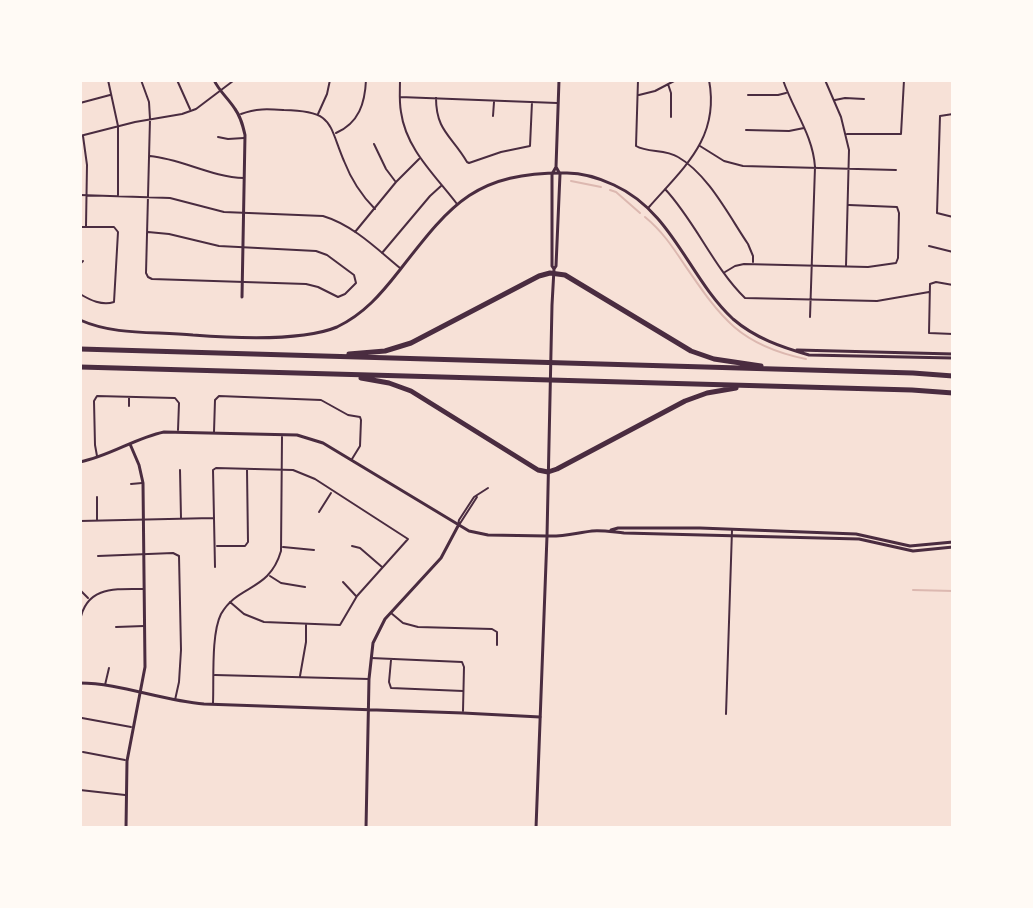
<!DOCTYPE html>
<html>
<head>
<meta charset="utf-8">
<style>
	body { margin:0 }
	#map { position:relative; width:1033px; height:908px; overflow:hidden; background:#f7e1d7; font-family:"Crimson Pro",serif }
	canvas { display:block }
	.frame { position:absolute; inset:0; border:82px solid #fffaf5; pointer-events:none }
</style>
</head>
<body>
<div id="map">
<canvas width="1033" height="908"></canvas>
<div class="frame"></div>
</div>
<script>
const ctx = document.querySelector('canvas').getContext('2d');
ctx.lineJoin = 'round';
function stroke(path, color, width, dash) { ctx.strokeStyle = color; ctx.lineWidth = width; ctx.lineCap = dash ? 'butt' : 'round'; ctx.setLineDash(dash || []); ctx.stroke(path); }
const stream = new Path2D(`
	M571,181L601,187
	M610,190L616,192L640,213
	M645,217C662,231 672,246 684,264C721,318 739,345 806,359
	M913,590L953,591`);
const minor = new Path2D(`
	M108,80L118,126V195
	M141,80L149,102L150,119L146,273L148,277L152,279L306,284L318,287L338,297L345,294L356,283L354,275L327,255L316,251L219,246L169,234L148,232
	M177,80L190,109
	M400,80C400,91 399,101 401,112C406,149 435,175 457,204
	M638,80L636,146C648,153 665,149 678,157C708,174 729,216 748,244L753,256V262
	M783,80C793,110 813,135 815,167L810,317
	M825,80L841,117L849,150L846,266
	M668,84L671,93V117
	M639,95L655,91L676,80
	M748,95H778L786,93
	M400,97L557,103
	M436,98C436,131 452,136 467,162L469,163L501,152L530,146L532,102
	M835,100L845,98L864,99
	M80,103L110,95
	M241,114C256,108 269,109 284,110C334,111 328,123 344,161C351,179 362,196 375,209
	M318,114L327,94L330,80
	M953,114L940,116L937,213L953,217
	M493,116L494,102
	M746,130L789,131L804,128
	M336,133C359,123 365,103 366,80
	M847,134H901L904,80
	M80,136L135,122L182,114L196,109L233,81L238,80
	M83,136L87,165L86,226
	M218,137L228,139L244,138
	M374,144L386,169L395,181
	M700,146L724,161L743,166L896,170
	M150,156C182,159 211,177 244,178
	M665,189C695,221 714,268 745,298L877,301L929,292
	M80,195L170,198L224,212L323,216C353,225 377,249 400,268
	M649,207C684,167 720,138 709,80
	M80,227H114L118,232L114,302C102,306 90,300 80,294
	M355,232L396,182L419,159
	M929,246L953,252
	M382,253L430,196L441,186
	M80,264L83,261
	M725,272L735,266L744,264L868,267L896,263L898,258L899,213L897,207L849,205
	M953,285L936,282L930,284L929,333L953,334
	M129,406V397
	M214,432L215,400L219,396L321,400L348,415L360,417L361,420L360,446L352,459
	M97,456L95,445L94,401L97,396L175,398L179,403L178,430
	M180,470L181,518
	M131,484L142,483
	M97,497V519
	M319,512L331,493
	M80,521L213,518
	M458,525L459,520L474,497L488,488
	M459,525L477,497
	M217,546H245L248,542L247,470
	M352,546L360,548L382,567
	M283,547L314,550
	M98,556L173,553L179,556L181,650L179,682L175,700
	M215,567L213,470L216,468L293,470L315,479L408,539L357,596L340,625L264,622L244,614L230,602
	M270,576L281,583L305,587
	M343,582L356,596
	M80,590L88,598
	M391,613L403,623L418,627L492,629L497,632V645
	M80,621C86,586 115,589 143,589
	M116,627L144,626
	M80,637L81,645
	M371,658L462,662L464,667L463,711
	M391,660L389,682L391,688L463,691
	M215,675L369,679
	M300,676L306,642V624
	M105,685L109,668
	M213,703C214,679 211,634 221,614C238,584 269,592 281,551L282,437
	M726,714L732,530
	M82,718L131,727
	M83,752L125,760
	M80,790L125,795`);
const tertiary = new Path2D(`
	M214,80C219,91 228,98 235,109C241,117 243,126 245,135L242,297
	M80,320C116,336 155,331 193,335C232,338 301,342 337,327C364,314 381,294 399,271C452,203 475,172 567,173C583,173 599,178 614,185C673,212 688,277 733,319C755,338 781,347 809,355L953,358
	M797,350L953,354
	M80,462C110,456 135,438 164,432L297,435L323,443L469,531L488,535L547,536
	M80,683C119,683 163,701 204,704L463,713L540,717
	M126,828L127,761L145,667L143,483L139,465L130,444
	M366,828L369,679L373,643L385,619L441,558L458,526`);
const secondary = new Path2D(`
	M554,269L552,266V174L556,167
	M611,530L618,528H700L856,534L910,546L953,542
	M547,536C562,537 576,533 592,531C602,530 613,532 624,533L859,539L913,551L953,547
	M536,828L547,536L552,305L554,269L556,266L560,174L556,167L559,80`);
const motorway = new Path2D(`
	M80,349L913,373L953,376
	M349,354L385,351L411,343L539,276L550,273L565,275L691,351L714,359L761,366
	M80,367L912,390L953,393
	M361,378L389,383L411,391L538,470L548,472L557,469L685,401L707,393L736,388`);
stroke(stream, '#dcb8b0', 2);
stroke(minor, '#4a2c40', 2);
stroke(tertiary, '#4a2c40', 3);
stroke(secondary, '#4a2c40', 3);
stroke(motorway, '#4a2c40', 5);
</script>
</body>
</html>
